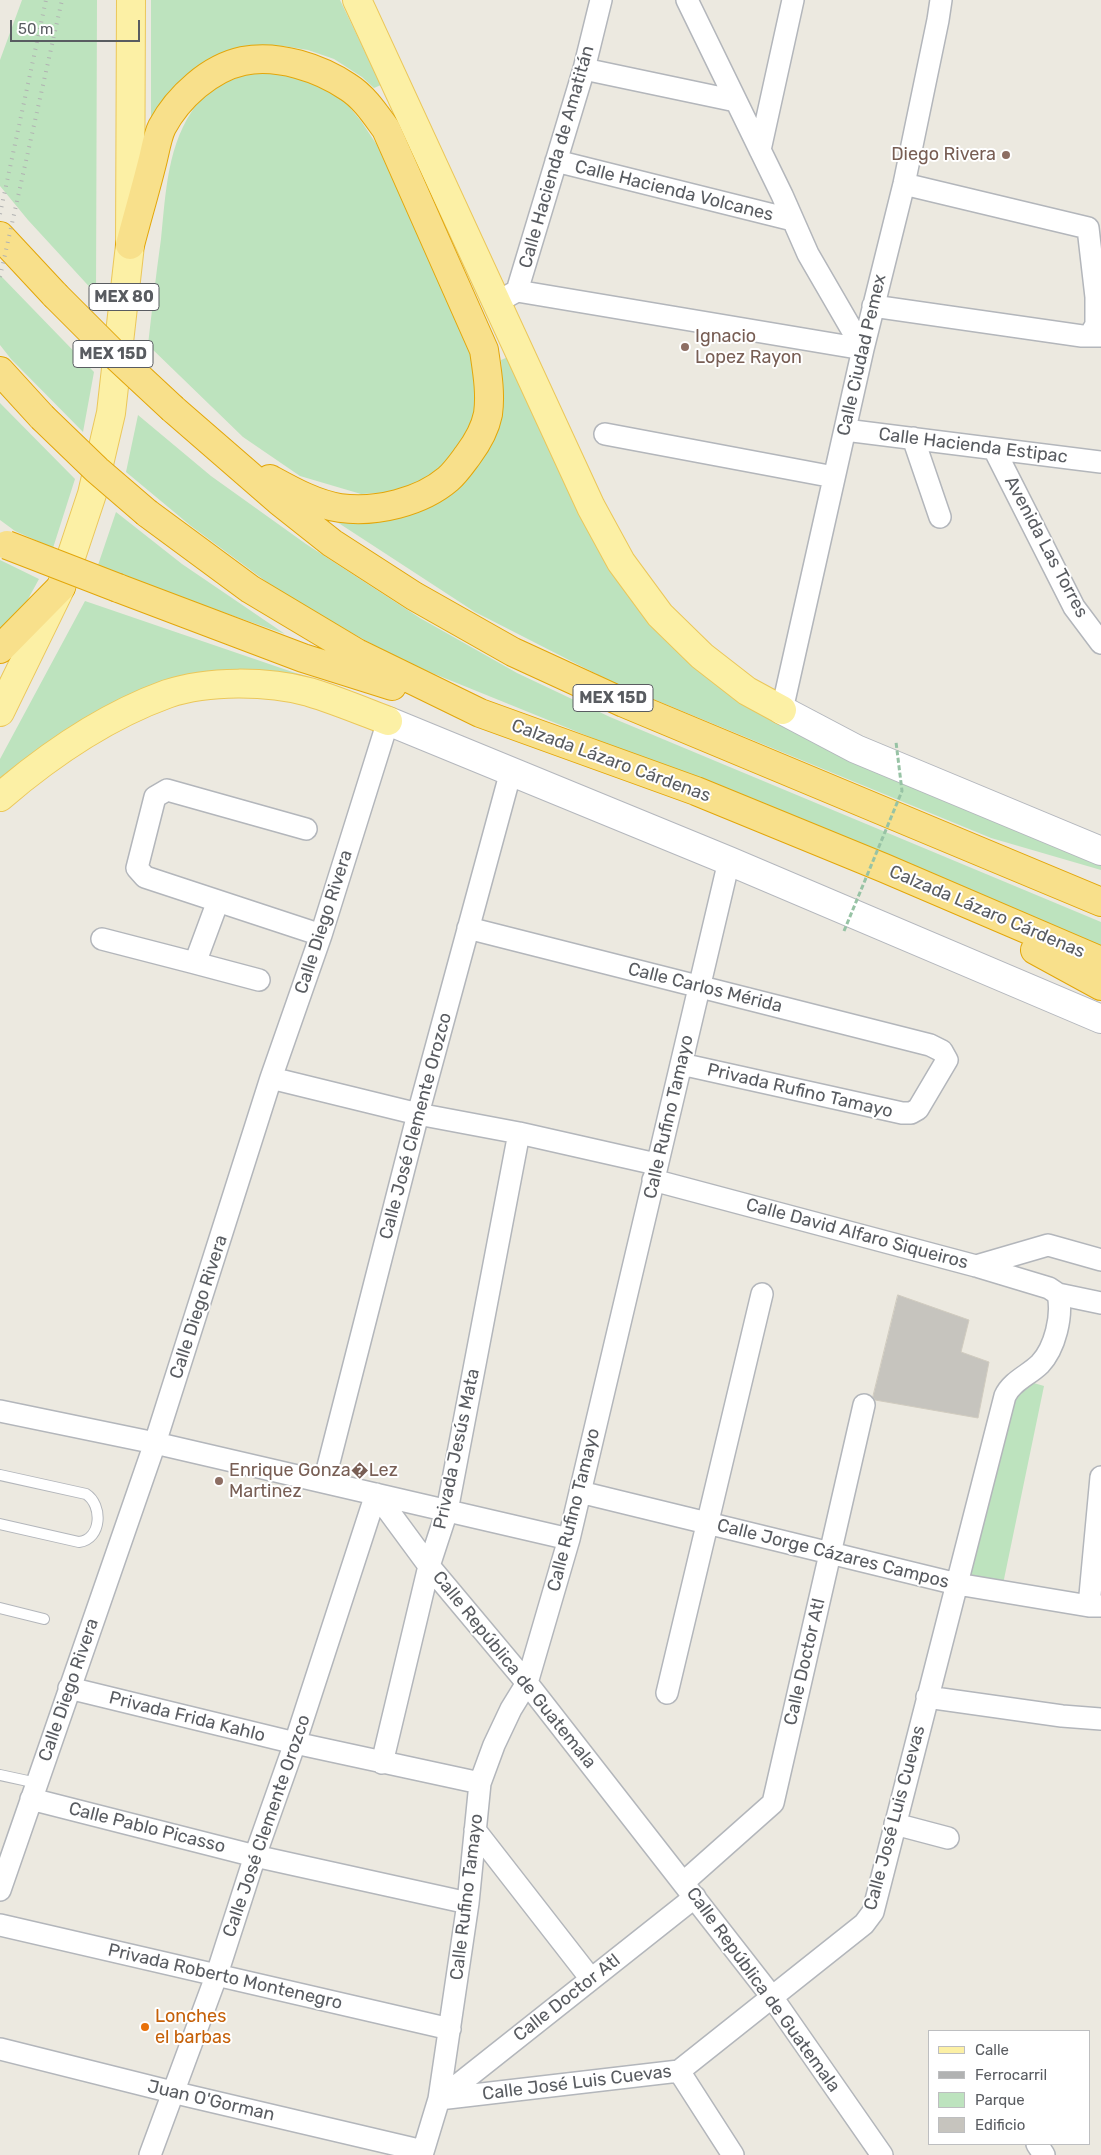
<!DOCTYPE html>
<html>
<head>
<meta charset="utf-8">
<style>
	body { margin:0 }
	#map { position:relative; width:1101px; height:2155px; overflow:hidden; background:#ece9e0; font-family:Rubik,sans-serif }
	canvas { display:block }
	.legend { position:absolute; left:928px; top:2030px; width:162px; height:115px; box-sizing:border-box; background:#fff; border:1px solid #bdbec0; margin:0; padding:6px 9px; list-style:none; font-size:15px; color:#595c61 }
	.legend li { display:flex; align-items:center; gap:10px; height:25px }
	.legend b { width:25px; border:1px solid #bdbec0 }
	.scale { position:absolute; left:10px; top:20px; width:130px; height:22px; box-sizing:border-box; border:2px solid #595c61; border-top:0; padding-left:6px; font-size:15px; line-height:18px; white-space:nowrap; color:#595c61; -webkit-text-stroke:4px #fff; paint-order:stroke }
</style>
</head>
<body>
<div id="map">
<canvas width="1101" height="2155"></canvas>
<ul class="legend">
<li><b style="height:6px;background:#fcf0a5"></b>Calle</li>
<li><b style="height:6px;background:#b1b2b2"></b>Ferrocarril</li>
<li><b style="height:14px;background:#bde3be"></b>Parque</li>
<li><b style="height:14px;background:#c6c4be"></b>Edificio</li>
</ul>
<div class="scale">50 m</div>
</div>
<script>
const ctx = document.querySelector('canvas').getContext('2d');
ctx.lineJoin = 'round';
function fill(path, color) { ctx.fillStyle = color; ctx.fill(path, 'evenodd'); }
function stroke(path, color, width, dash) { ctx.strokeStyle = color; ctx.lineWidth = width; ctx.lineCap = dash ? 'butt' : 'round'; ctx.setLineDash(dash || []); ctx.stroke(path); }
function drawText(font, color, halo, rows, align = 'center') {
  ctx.font = font + ' Rubik,sans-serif'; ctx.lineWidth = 4; ctx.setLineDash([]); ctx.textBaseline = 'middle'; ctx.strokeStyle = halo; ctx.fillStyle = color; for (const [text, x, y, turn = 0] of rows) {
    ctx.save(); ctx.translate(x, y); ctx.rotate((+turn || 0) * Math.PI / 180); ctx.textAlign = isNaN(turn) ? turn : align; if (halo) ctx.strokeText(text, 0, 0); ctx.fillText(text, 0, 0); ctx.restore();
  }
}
const green = new Path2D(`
	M22,0H97L96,294L28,220L0,186V60Z
	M151,0H340L381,85L374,88L362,77L334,59L308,50L283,46L251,49L151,123Z
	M257,72L302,75L343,99L361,121L377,145L470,350L478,389L474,417L463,443L449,462L430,477L396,492L361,494L300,476L243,437L148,345C152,310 156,274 161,239C166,192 167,143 197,104C212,85 235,78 257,72Z
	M0,275L94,372L83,432L11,359L0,345Z
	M508,357L596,541L742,700L813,742L1101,862V870L991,838L614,683L475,612L337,522L365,523L398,518L424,508L497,426L503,392L501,360Z
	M0,403L75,479L53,548L15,531L0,520Z
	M138,415L211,476L306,544L420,618L517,673L610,717L1101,922V948L886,857L400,660L283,594L191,526L126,472Z
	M116,512L182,564L285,634L97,568Z
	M0,560L39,579L21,612L0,636Z
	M85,601L313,679L201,675L121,698L51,742L0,782V759Z
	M1027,1381L1044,1386L1003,1584L970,1579L1011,1398Z`);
const building = new Path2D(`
	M898,1295L969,1320L961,1352L989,1362L978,1418L875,1400L873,1397Z`);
const service = new Path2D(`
	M0,1475L86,1494C103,1505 102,1539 79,1542L0,1524
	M0,1608L44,1619
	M0,1775L37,1783`);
const minor = new Path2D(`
	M687,0L782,195L808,254L863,349
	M584,69L736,101
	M760,150L793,0
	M556,161L793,220
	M904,184L1088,228
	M1088,228L1096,297V325L1090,335
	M517,291L863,349
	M506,297L517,291L584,69L601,0
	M873,306L1082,336H1101
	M845,430L1101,462
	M605,434L834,477
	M913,438L940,517
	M994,449L1074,607L1101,643
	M782,710L863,349L904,184L938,20L941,0
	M306,829L167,790L155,797L137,868L145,877L321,935
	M468,928L930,1045L942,1051L947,1060L918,1109L911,1113H902L681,1064
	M102,939L195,963L218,901
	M195,963L259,980
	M271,1078L418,1114L519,1133L656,1164
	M653,1180L976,1266L1049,1288L1058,1294L1101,1303
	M976,1266L1048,1245L1101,1260
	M0,1411L155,1443L569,1539
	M324,1482L418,1114L511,771
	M580,1492L957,1584L1089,1606H1101
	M376,1494L429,1566L527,1683L772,1997L882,2155
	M1089,1606L1101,1477
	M69,1688L295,1743L480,1783
	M667,1693L762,1294
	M927,1697L1062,1716L1101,1719
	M382,1763L429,1566L447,1511L519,1133
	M31,1799L255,1856L468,1903
	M895,1824L948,1838
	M475,1830L591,1979
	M684,1882L773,1803L864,1405
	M0,1890L155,1443L271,1078L321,935L388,721
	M0,1925L450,2029
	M0,2049L172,2092L423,2151
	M679,2071L733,2155
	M439,2099L679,2071L864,1924L873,1912L1005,1396C1012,1381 1029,1375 1040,1364C1055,1348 1063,1316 1058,1294
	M440,2099L695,1897
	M1037,2144L1044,2155
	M150,2155L217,1974L255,1856L295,1743L376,1494
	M422,2155L439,2099L468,1903L480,1783L494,1745L511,1709L527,1683L569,1539L729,861`);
const secondary = new Path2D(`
	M782,710L856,749L1101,851
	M388,721L729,861L1101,1019`);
const primary = new Path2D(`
	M357,0L591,507L621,562L660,615L702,656L747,691L782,710
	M0,712L61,587L92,494L111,413L130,245L131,0
	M0,797C49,755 106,716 167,694C208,680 268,681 309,692C336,700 362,711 388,721`);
const motorway = new Path2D(`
	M0,236L55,295
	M130,245C137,218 145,191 152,163C155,152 157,137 162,127C178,97 210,68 243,61C278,54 320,68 348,87C364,97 375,114 386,129L484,350C487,371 491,393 488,414C485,429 477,443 468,455C462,463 456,472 448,479C421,502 376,513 340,508C315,504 292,491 270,479
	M0,371L42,417
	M173,409L279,501L332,543L414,596L513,652L624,703L1101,902
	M147,513L250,589L357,653L480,713L696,791L884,868L1101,961
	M118,588L303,658L392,686
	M0,649L61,587
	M1035,950L1101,986`);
const rail = new Path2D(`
	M0,214L46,0
	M0,277L62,0`);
const pathBridge = new Path2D(`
	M844,931L902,791L896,742`);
const motorwayBridge = new Path2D(`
	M55,295L116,356L173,409
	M42,417L97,470L147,513
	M7,545L118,588`);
const markers = [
	[1006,155,5,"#8d6e63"],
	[685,347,5,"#8d6e63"],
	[219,1481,5,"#8d6e63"],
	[145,2027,5,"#e8710a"]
];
const shields = [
	[124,297,70],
	[113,354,80],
	[613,698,80]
];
const shieldNames = [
	["MEX 80",124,297],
	["MEX 15D",113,354],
	["MEX 15D",613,698]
];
const educationNames = [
	["Diego Rivera",996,155,"right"],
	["Ignacio",695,337],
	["Lopez Rayon",695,358],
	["Enrique Gonza�Lez",229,1471],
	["Martinez",229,1492]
];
const streetNames = [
	["Calle Hacienda de Amatitán",557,157,-74],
	["Calle Hacienda Volcanes",674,191,14],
	["Calle Ciudad Pemex",862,355,-77],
	["Calle Hacienda Estipac",973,446,7],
	["Avenida Las Torres",1046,547,62],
	["Calzada Lázaro Cárdenas",611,761,20],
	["Calzada Lázaro Cárdenas",987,912,23],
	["Calle Diego Rivera",324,922,-72],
	["Calle Carlos Mérida",705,988,14],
	["Privada Rufino Tamayo",800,1091,13],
	["Calle Rufino Tamayo",669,1117,-77],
	["Calle José Clemente Orozco",416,1126,-75],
	["Calle David Alfaro Siqueiros",857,1234,15],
	["Calle Diego Rivera",199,1307,-72],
	["Privada Jesús Mata",457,1449,-78],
	["Calle Rufino Tamayo",574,1510,-76],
	["Calle Jorge Cázares Campos",833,1554,14],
	["Calle Doctor Atl",805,1662,-77],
	["Calle República de Guatemala",514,1670,51],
	["Calle Diego Rivera",69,1690,-71],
	["Privada Frida Kahlo",187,1717,14],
	["Calle José Luis Cuevas",895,1818,-75],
	["Calle José Clemente Orozco",267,1826,-71],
	["Calle Pablo Picasso",147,1828,14],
	["Calle Rufino Tamayo",467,1897,-83],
	["Privada Roberto Montenegro",225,1977,13],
	["Calle República de Guatemala",763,1990,54],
	["Calle Doctor Atl",567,1998,-38],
	["Calle José Luis Cuevas",577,2083,-7],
	["Juan O'Gorman",211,2101,13]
];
const foodNames = [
	["Lonches",155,2017],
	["el barbas",155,2038]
];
fill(green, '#bde3be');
fill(building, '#c6c4be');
stroke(building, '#d0cbbf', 1);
stroke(service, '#b3b6bb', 12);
stroke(minor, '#b3b6bb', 24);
stroke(secondary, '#b4b7bd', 30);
stroke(primary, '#ebc75a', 30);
stroke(motorway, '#e3a609', 30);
stroke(service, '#fff', 10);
stroke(minor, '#fff', 21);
stroke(secondary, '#fff', 28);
stroke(primary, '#fcf0a5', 28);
stroke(motorway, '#f8e08b', 28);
stroke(rail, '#b1b2b2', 4, [1, 6]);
stroke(motorwayBridge, '#e3a609', 30, []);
stroke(pathBridge, '#97c3a5', 3, [5, 2.5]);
stroke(motorwayBridge, '#f8e08b', 28);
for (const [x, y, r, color] of markers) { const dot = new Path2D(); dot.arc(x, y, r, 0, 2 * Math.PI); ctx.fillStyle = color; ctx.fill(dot); stroke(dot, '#fff', 2); }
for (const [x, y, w] of shields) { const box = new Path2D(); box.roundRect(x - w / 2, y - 13.5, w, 27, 4); ctx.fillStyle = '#fff'; ctx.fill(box); stroke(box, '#595c61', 1); }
drawText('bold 16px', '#595c61', null, shieldNames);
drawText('18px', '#785e54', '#fff', educationNames, 'left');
drawText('18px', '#595c61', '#fff', streetNames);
drawText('18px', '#c56008', '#fff', foodNames, 'left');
</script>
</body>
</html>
